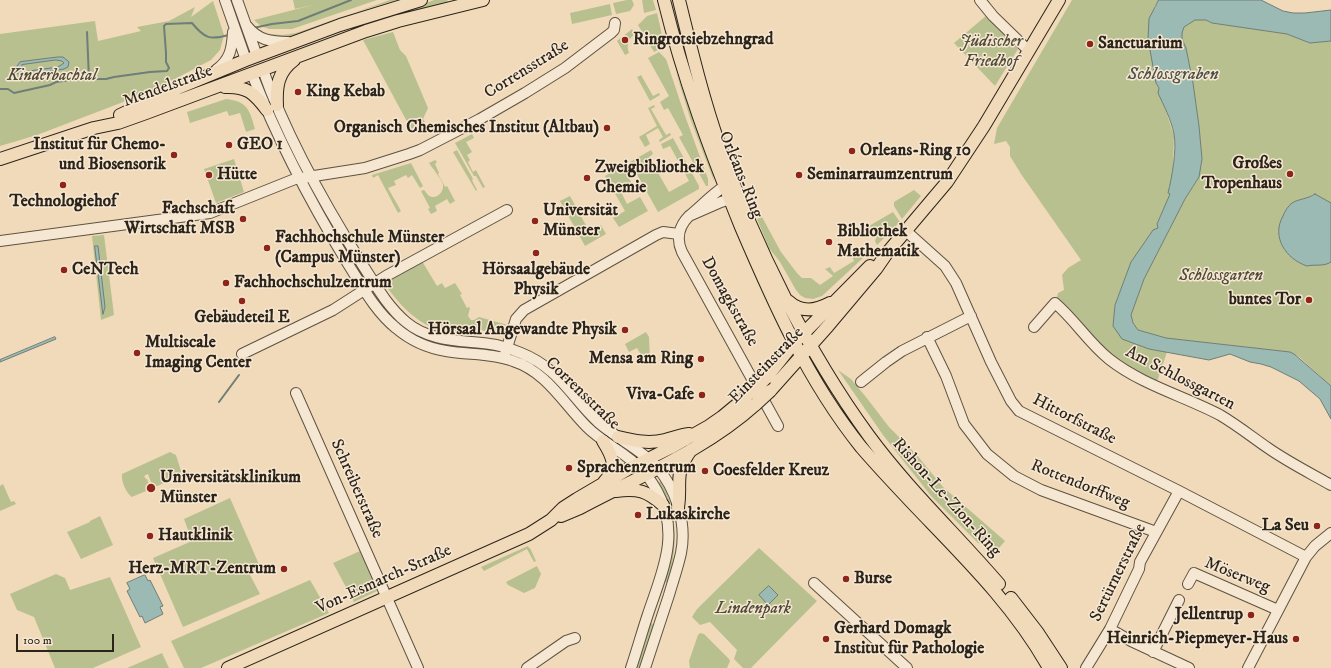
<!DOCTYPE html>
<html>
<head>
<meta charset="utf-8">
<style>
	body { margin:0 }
	#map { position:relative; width:1331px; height:668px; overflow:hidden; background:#f1dab9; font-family:"IM FELL DW Pica",serif }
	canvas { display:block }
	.scale { position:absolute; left:16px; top:634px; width:98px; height:18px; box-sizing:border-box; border:2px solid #2c241a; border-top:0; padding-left:5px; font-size:12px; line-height:14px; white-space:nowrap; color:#2c241a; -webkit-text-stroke:3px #f6e7d2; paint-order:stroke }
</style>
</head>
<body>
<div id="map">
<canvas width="1331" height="668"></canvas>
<div class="scale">100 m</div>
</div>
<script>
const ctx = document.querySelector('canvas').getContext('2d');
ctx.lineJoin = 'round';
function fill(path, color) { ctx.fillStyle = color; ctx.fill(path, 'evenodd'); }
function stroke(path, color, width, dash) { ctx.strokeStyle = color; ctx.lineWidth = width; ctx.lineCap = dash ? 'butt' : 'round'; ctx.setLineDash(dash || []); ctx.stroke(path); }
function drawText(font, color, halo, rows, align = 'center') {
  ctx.font = font + ' "IM FELL DW Pica",serif'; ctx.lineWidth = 3; ctx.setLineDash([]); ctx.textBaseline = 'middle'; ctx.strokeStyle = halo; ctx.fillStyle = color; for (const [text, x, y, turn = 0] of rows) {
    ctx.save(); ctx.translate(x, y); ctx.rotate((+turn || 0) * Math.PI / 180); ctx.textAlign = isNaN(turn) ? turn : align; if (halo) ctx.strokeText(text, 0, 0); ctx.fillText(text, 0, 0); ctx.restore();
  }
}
const green = new Path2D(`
	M293,0H377L292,29H269L261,26L254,20L317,4L295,9Z
	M390,0H396L353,13L288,37L270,38L271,34L283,35L296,33Z
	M434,0H447L448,2L437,5L421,11L402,15L416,7Z
	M627,0H632L634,5L630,11L616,14L613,3Z
	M642,0H653L656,10L644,13Z
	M1072,0H1159L1154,7L1156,83L1159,89L1174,136L1173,172L1168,193L1170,194L1157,224L1159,228L1131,262L1115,305L1113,326L1149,349L1167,352L1157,382L1112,359L1056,301L1058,293L1064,290L1062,275L1068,268L1081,260L1021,174L1010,156V147L1006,141L994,144L997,128Z
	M213,1L224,35L220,50L211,60L152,91L37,135L0,146V34L95,21L98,41L141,31L137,27L169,21L195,7L191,17Z
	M610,4L612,15L572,24L570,13Z
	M657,13L661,30L664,51L658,50L654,52L638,25L647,16Z
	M987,15L1018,49L995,86L954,43Z
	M1200,19L1206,20L1212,23L1287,34L1310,43L1331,41V386L1299,357L1290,352L1166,338L1138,330L1133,323L1131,315L1144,279L1185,199L1197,181L1202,159L1199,126L1193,83L1186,48L1182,39V32L1184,27L1189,23L1195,20Z
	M632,29L635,34C628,39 626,45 629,53L625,55L617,41Z
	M393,32L400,50L406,56L428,108L423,119L425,122L411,129L363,40Z
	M659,52L666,59L684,113L708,179V186H706L679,137L683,135L668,108L664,110L660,102L669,96L648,58Z
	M675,69L713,174L714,181L690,118Z
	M641,75L653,96L659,93L660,95L650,101L637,77Z
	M226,99C248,101 250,111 255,129L246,132L240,113L229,116L227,111L190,123L187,112Z
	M654,105L655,107L651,109L666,135L670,133L671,135L660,142L659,140L663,137L658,128L646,135L650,144L645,147L639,137L657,126L648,108Z
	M472,134L474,138L466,142L472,152L467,155L470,160L468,162L473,172L476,170L485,187L483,188L476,176H474L455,143Z
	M673,138L699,186V189L658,212L630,162L651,150L653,154L649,157L669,192L689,181L670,146L663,149L661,144Z
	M457,150L473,179L472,180L477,190L476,191L453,152Z
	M234,159L244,192L216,203L204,169Z
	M435,160L437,162L435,164L439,173L438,174L445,187L447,186L455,201L450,204L447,199L435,206L437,211L431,214L428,209L430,208L421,191L424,190C426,192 427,194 428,195C435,201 444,193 443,185C441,178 433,169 429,163Z
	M411,163L423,186L420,188L412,175L408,178L406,175L394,181L396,185L388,188L401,211L398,213L378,175L373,178L372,175Z
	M622,166L634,187L622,194L627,204L640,197L648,211L619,227L613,218L625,211L605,176Z
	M914,190L921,196L902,219L894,206V202Z
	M570,196L589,231L601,225L606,234L585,246L560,201Z
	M893,212L900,222L877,245L875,241L877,235L867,233L864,234L862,230Z
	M762,217L781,252L797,273L802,278H811L820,285L833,276L825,269L830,267L834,273L854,261L852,256L859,251L863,258L822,296L813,299L805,298L800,295L796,290L780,262L769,248L757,219Z
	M104,235L114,315L101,320L92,236Z
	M422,261L437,286L442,283L445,288L455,283L462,294L460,295L467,308L469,307L470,308L468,316L471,320H474L479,317L508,325L506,331C501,336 487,331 479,330C473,330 467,333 461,333C426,334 402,309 384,283Z
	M646,332L649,337L650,359L645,362L637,348L629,352L625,344Z
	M520,358L542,370L633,450L630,452L598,430L562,394L520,360Z
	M838,370L851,379L866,397L889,427L916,454L943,487L1005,541L999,548L978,543L931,496L883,435Z
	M170,452L176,455L181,471L179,476L153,488L148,474L144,476L146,479H147L151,489L134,496L132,497C126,493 121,481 122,474Z
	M661,481C679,513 677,549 668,583L665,582C670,560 679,528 669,505C665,498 660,491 656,484Z
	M3,484L11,502L14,501L16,504L0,511V486Z
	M230,498L261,569L250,575L260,594L183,627L153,558L192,541L184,519Z
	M100,516L113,545L81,559L67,532L90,522V521Z
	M528,546L529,548H530L536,561L534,562L527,549L484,571L481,567Z
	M759,548L817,601L751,668H743L734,659L737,650L710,622L700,625L692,617L697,609Z
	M360,551L379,590L354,602L333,563Z
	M537,566L541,574L535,588L524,593L508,585L506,582Z
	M56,574L65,578L70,590L110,577L141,647L93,668H55L34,617L17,610L10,594Z
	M310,580L329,613L201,668H184L171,641Z
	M649,623L654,624L639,668H634Z
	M700,633L704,634L729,659L730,661L727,668H690L689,661L698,635Z
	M162,653L169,668H127Z`);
const water = new Path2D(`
	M1159,0H1261L1283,11L1293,13H1305L1331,10V41L1310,43L1287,34L1212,23L1206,20H1195L1184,27L1182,33V39L1186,48L1193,83L1199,126L1202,159L1199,177L1185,199L1144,279L1131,315L1133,323L1138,330L1166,338L1290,352L1294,354L1331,386V419L1320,399L1299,381L1271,367L1261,364L1250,362L1230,354L1209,360L1149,349L1122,339L1113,326L1115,305L1131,262L1153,230L1158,228L1157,224L1170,194L1168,193C1172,177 1177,150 1174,134C1171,119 1164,106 1158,93L1159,88L1156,83L1148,39L1149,19Z
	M58,57H63L69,62L68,67L64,69L21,76L17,73V66L20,62ZM56,60L62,61L64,63L58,67L22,72V65Z
	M1315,194L1331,203V262C1323,267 1315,264 1307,266C1286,259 1271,237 1283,216C1285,211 1288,206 1292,203C1298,199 1308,199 1315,194Z
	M95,246H98L105,307L103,314Z
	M55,337L56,339L0,362V360Z
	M145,575L148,581L150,580L163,606L160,607L163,614L145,623L142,616L140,617L127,591L130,589L127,583Z
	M769,586L778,595L768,605L759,595Z`);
const stream = new Path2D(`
	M253,28L272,24L298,21L351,0
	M87,32L89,79
	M0,89H8L14,93L50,85L56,82L77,79H106L114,77L150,72L167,71L169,68L166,62V53L164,26L166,24L192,23C205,39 210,40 229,35
	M219,402L239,375`);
const minor = new Path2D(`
	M225,0L246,60
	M237,0L257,56
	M980,0L993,16L1029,51
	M247,26C258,40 271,42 288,42
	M216,70C230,60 232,49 233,32
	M263,70C286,136 325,205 362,264C375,284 387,306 406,322C430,342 460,340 490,344C500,345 511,349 521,353C559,368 571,397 598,422C616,438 639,448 656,466C676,488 687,523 681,553C678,567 673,581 669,595C661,620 653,644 645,668
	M252,74C278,141 311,203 348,264C362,286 375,311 396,328C410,340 427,348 446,351C468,355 492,353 513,361C547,372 563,403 587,427C604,444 627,453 643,471C649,477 653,484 657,491C681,534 662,572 648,614C642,632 637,650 631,668
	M689,216L721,202L730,199L736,189C733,189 727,186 724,187C719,188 696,211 689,216C679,226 676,239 682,252L778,426
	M906,231L945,266L956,283L991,362L1011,401L1019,411L1179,491L1306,557
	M0,241L210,213L295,179L365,168L409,154L420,150L480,119L525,93L565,68L611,33L614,30L615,23
	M1034,327L1055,303C1075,320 1088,342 1109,359C1142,385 1184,396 1220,415C1237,425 1252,437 1268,448C1288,462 1310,473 1331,485
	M927,337L946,376L964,424L987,454L1014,476L1041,490L1156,532
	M242,354L333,310L386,276L507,210
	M505,354L516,319L524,310L656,235L663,232L679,234
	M861,382L886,362L902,351L971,316
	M296,393L418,668
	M814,583L907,668
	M1188,584L1194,573L1278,610
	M1110,629L1131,641L1189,668
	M1153,652L1179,600
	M527,668L566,641L575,638
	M1086,668L1110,629L1139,569L1140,562L1179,491
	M1248,668L1306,557L1315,546L1331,533`);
const major = new Path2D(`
	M664,0C683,78 711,153 741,227C774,304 808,381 861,447C879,468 898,488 917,508C965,558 1015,607 1049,668
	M679,0C691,49 703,99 720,147C755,245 807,351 869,436C908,489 956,534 999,584
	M225,87C247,86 254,93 267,110
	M277,105C276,86 278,72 294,60
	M120,115L178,88L246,60L340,25L421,0
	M0,159L94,128L118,123L146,113L366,31L398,21L483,0
	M788,301C801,313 815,311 830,303
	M766,378L794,343L870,266
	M770,391L828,326L876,269L887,253L947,182L984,126L1059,0
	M618,437C634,441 649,444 665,440C673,438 681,435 689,434
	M603,441C613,457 618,467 604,482
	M616,491C638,488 647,491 663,505
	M678,508C682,482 673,475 691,450
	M561,516L580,508C640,476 705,450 756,404
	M1011,598L1038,633L1061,668
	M228,668L529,534L551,520L563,508L577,499L628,469L670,448L709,426L722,417L751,393`);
const majorBridge = new Path2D(`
	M751,393L766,378
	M756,404L770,391`);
const markers = [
	[625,40,4,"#8f2418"],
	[1090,44,4,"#8f2418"],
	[298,92,4,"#8f2418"],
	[607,128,4,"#8f2418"],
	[229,145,4,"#8f2418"],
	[852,151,4,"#8f2418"],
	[174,155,4,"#8f2418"],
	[1290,174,4,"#8f2418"],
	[209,175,4,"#8f2418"],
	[799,175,4,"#8f2418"],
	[587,178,4,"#8f2418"],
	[63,185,4,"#8f2418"],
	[243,219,4,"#8f2418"],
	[535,221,4,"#8f2418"],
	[829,242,4,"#8f2418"],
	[267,248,4,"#8f2418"],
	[536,253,4,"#8f2418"],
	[64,270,4,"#8f2418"],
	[226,283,4,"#8f2418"],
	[1309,300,4,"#8f2418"],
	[242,301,4,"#8f2418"],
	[625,330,4,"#8f2418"],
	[137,353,4,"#8f2418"],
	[701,359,4,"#8f2418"],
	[702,395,4,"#8f2418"],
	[569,468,4,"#8f2418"],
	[705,471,4,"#8f2418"],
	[151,488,5,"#8f2418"],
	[638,515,4,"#8f2418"],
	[1317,526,4,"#8f2418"],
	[150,536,4,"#8f2418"],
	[284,569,4,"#8f2418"],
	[846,579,4,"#8f2418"],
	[1251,615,4,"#8f2418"],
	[826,639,4,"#8f2418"],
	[1296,639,4,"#8f2418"]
];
const poiNames = [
	["Ringrotsiebzehngrad",633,40],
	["Sanctuarium",1098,44],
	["King Kebab",306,92],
	["Organisch Chemisches Institut (Altbau)",599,128,"right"],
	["Institut für Chemo-",166,145,"right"],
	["und Biosensorik",166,165,"right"],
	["GEO 1",237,145],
	["Orleans-Ring 10",860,151],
	["Großes",1282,164,"right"],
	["Tropenhaus",1282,184,"right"],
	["Zweigbibliothek",595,168],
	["Chemie",595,188],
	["Hütte",217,175],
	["Seminarraumzentrum",807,175],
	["Technologiehof",63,202,"center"],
	["Fachschaft",235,209,"right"],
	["Wirtschaft MSB",235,229,"right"],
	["Universität",543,211],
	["Münster",543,231],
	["Bibliothek",837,232],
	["Mathematik",837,252],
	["Fachhochschule Münster",275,238],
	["(Campus Münster)",275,258],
	["CeNTech",72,270],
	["Hörsaalgebäude",536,270,"center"],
	["Physik",536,290,"center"],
	["Fachhochschulzentrum",234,283],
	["buntes Tor",1301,300,"right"],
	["Gebäudeteil E",242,318,"center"],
	["Hörsaal Angewandte Physik",617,330,"right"],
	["Multiscale",145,343],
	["Imaging Center",145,363],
	["Mensa am Ring",693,359,"right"],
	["Viva-Cafe",694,395,"right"],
	["Sprachenzentrum",577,468],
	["Coesfelder Kreuz",713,471],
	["Universitätsklinikum",160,478],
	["Münster",160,498],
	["Lukaskirche",646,515],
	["La Seu",1309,526,"right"],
	["Hautklinik",158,536],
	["Herz-MRT-Zentrum",276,569,"right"],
	["Burse",854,579],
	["Jellentrup",1243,615,"right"],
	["Gerhard Domagk",834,629],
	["Institut für Pathologie",834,649],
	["Heinrich-Piepmeyer-Haus",1288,639,"right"]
];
const parkNames = [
	["Jüdischer",991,42],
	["Friedhof",991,62],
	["Kinderbachtal",52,76],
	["Schlossgarten",1221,276],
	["Lindenpark",753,609]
];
const streetNames = [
	["Corrensstraße",527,70,-32],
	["Mendelstraße",168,87,-20],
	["Orléans-Ring",740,175,68],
	["Domagkstraße",729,302,61],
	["Einsteinstraße",767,366,-46],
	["Am Schlossgarten",1180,379,27],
	["Corrensstraße",582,394,44],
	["Hittorfstraße",1074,420,27],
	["Rottendorffweg",1080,485,22],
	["Schreiberstraße",356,489,66],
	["Rishon-Le-Zion-Ring",946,498,48],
	["Sertürnerstraße",1119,573,-64],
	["Möserweg",1237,576,22],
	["Von-Esmarch-Straße",384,580,-24]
];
const waterNames = [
	["Schlossgraben",1173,75]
];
fill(green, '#b8c090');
fill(water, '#9bbab4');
stroke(water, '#6f7e76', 1);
stroke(stream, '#6f7e76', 2);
stroke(minor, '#5d5242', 12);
stroke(major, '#2c241a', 14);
stroke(minor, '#f6e7d2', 10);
stroke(major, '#f1dab9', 12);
stroke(majorBridge, '#2c241a', 14, []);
stroke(majorBridge, '#f1dab9', 12);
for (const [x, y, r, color] of markers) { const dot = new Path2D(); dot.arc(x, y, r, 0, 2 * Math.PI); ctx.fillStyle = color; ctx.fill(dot); stroke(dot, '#f6e7d2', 1.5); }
drawText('bold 17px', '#2c241a', '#f6e7d2', poiNames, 'left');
drawText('italic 17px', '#4f4b38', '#f6e7d2', parkNames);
drawText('17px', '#2c241a', '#f6e7d2', streetNames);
drawText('italic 18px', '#4d5148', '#f6e7d2', waterNames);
</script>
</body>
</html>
